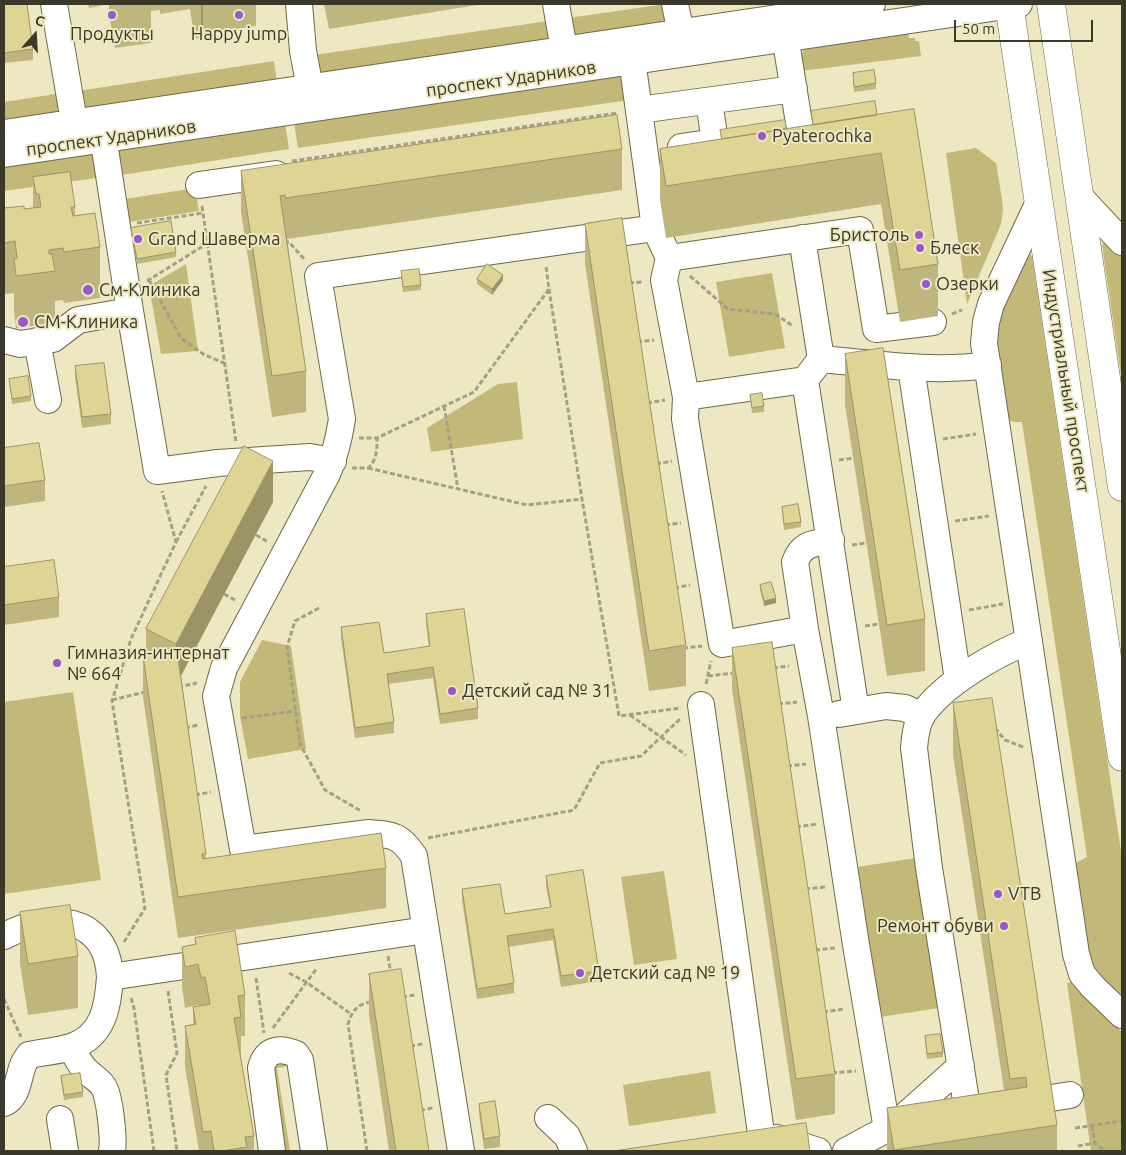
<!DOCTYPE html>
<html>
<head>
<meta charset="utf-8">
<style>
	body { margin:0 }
	#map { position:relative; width:1126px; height:1155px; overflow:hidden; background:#ede8c2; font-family:Ubuntu,sans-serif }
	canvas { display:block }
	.frame { position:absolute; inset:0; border:5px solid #3a3829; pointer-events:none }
	.north { position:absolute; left:10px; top:10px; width:50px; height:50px; -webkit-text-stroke:4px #ede8c2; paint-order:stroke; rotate:19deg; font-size:14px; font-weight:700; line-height:20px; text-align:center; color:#3a3829 }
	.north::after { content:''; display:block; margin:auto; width:18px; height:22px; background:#3a3829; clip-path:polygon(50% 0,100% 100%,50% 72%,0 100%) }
	.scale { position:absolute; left:954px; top:20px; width:139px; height:22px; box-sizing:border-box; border:2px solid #3a3829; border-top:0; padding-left:6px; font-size:15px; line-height:18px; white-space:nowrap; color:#3a3829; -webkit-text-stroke:4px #ede8c2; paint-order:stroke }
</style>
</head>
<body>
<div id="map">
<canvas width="1126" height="1155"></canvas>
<div class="frame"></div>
<div class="north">С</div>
<div class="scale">50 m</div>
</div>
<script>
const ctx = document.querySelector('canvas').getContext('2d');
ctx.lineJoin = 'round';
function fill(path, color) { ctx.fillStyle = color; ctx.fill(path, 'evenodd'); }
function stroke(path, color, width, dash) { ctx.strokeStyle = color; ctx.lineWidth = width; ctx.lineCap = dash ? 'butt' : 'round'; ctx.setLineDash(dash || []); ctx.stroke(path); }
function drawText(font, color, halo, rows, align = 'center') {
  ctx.font = font + ' Ubuntu,sans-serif'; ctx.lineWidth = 4; ctx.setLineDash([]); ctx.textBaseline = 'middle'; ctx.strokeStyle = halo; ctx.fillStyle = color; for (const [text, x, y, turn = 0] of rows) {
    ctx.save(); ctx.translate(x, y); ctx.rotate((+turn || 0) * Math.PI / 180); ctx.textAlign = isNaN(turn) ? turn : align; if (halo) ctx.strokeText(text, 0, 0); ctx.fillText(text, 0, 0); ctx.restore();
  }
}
const green = new Path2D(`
	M666,4L673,25L572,39L568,18Z
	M555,20L558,42L317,77L314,55Z
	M908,30L909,38H915V41H919L921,56L801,71L800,61L805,45Z
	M274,61L277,82L82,112L78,91Z
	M625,75L629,100L298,148L294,122Z
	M62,93L65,115L4,124V102Z
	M285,123L289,149L115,176L111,150Z
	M976,148L996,163L1002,199L1003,211L1001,224L967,304L946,153Z
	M99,152L103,177L4,191V166Z
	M195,188L199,211L122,223L119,200Z
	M1105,240L1108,241L1122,256V382L1102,245Z
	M1026,254H1029L1032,256L1122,858V1004L1087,962L1074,864L1087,857L1022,422H1014L1008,420L995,328Z
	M186,264L198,351L161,354L149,286Z
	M772,273L785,348L729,357L716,282Z
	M517,382L523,439L431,452L427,428L498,384Z
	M262,640L291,646L306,749L248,759L240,716V682Z
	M73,692L101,880L4,894V702Z
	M916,858L939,1008L880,1017L857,867Z
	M664,871L677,959L634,965L621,877Z
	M1072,982L1122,1032V1151H1091L1067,983Z
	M274,1058L289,1066L277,1068L290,1151H282L270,1063Z
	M710,1071L716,1113L629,1126L623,1085Z`);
const path = new Path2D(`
	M292,161L617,113
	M202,206L236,442
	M137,223L203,213
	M284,243L289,242L305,260
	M690,276L728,309L775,314L793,326
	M149,280L181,338L203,354L224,363
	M147,281L208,243
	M629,283L642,282
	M549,289L582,499L619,716L681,708
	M952,314L962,310
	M637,342L654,340
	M647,403L665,400
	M444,406L458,489
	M359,438H377L474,392L549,289L546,266
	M943,439L976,434
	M839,460L853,458
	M656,464L672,461
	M352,468H368C377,460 377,450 377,438
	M368,468L527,505L582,499
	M955,521L989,516
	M665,525L681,523
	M256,535L268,542
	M176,542L206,486
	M852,545L867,543
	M674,588L690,585
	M224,594L237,601
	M319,608L295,621L287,647L300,744L325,790L361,811
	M969,610L1003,604
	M865,626L879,624
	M683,648L702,646
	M193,653L206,659
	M773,668L789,666
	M708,676L734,673
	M706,684L711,661
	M178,687L197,683
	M112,700L145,692
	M778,704L797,702
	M630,715L686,755
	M242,718L296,711
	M185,728L198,725
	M995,728L1005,740L1023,747
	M787,766L806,764
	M195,795L211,792
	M796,827L817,824
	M428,838L574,810L600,763L641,756L681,718
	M805,889L826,887
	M124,942L145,908L112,701L131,639L176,542L162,491
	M815,950L836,948
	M388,956L391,975
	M289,973L306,982L351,1014
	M256,978L264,1033
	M168,991L177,1053L166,1075L177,1151
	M402,997L415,995
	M131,998L134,1008L154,1151
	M4,999L21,1037
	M823,1012L845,1009
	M273,1028L317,968
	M410,1046L423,1044
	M832,1073L856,1071
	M420,1110L433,1108
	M1092,1126L1095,1143L1105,1151
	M1075,1128L1122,1121
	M1078,1146L1095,1143
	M367,1151L348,1024C352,1011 357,1004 371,1002`);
const minor = new Path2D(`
	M54,4L77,139
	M299,4L303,51L313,104
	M556,4L567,67
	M675,4L684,48
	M783,23L803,148
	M630,45L655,228L669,258L860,230L876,329L933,322
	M639,110L794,89
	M101,123L130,311L157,471L218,463L310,457L333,461
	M4,133L872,4
	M681,147L715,142L709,101
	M4,154L1019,4
	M199,185L276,174
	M1079,196L1122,242
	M1039,202L991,304L986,322L984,343L1076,954L1082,974L1093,987L1122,1015
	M669,258L664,280L686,397L685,419L722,644L805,629
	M4,340L20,344L53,339L78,320L130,311
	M37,341L48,400
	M821,359C876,364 933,373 988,365
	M911,367L958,680
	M805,380L856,711
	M686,397L805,380L821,359L802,238
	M831,540C813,544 802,543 795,562L805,629L821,716L856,945L887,1129
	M701,705L761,1133
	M839,714L886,706L905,708L922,716
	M4,936C48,913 107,913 110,977L426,930
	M72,1047C76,1057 80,1066 89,1073C93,1077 100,1081 103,1086C110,1095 114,1140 112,1151
	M1045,1099L1070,1095
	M4,1103C18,1097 18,1078 23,1065C24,1062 27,1058 29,1055C43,1052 58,1051 71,1047C104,1036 108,1006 110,977
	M968,1113L929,868L914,748C915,737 916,725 922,715C943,684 995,654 1029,641
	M548,1118L567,1136L574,1151
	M60,1119L65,1151
	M896,1124L961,1066
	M777,1138L818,1151
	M272,1151L261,1068C266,1049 279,1047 296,1054L300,1060L314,1151
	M461,1151L414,856C400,835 393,835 369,833L243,849L216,696L224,668L327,474C335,456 339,438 342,419L318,276L655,228
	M846,1151L896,1124L902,1123`);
const major = new Path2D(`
	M1009,4L1122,757
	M1051,4L1122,487`);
const wall = new Path2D(`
	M4,4L33,49V60L4,63Z
	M88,4H256V26L203,34L201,38L197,39L194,35L190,9L160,14V10L151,11V43L115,48L109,13V4L89,8Z
	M324,4H483L329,29Z
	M853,73L876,83V89L854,92Z
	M811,111L877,115L938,264V316L900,322L881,204L666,238L660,200V149L721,139L720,130L786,129L813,125Z
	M622,149V190L287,239L306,371V412L272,417L241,212V171Z
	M33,177L75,207V215L100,247V298L64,303L63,300L55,301V323L16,328L14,310V293L4,294V208L24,209L33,208Z
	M585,224L686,645V686L649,691L585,264Z
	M131,228L176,252V257L137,264L131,233Z
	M401,271L421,285V290L403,292Z
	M477,279L503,280L492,295L477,284Z
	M845,354L925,619V671L887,676L845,405Z
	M75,366L111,414V424L82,428L75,377Z
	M9,379L31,396V401L12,404Z
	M750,395L764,406V412L752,413Z
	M4,448L45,480V501L4,507Z
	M273,502L181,676L206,858L386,868V908L178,938L143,697V656H146V629Z
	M782,507L801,522V527L784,530Z
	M4,567L59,597V617L4,625Z
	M760,585L776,603L764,606L760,590Z
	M426,614L478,708V719L440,724L433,678L388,684L394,722V733L355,738L341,638V627L384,653L429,647L426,625Z
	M732,648L835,1074V1114L796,1120L732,689Z
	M953,703L1057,1125V1151H887V1108L1004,1090L953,755Z
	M546,876L599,971V981L561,987L553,940L508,947L514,983V993L477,999L462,900V889L505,914L550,907L546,886Z
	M20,912L78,956V1008L28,1015L20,964Z
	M195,938L245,995V1036H241V1058L254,1136V1151H199L185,1067V1026L193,1025V1007L199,1006L198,1005L185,1008L182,987V947L195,944Z
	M369,974L429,1151H389L369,1015Z
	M925,1036L943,1052V1057L927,1059Z
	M61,1076L83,1092V1097L64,1100L61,1081Z
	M479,1104L500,1136V1147L484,1149L479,1114Z`);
const shadedWall = new Path2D(`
	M201,4H203V34L201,38Z
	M503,275V280L492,295V289Z
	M273,461V502L176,685V644Z
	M776,598V603L764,606V601Z`);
const building = new Path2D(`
	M4,4H27L33,49L4,53Z
	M874,70L876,83L854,87L853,73Z
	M875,101L877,115L813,125L811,111Z
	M914,109L938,264L900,270L881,153L666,186L660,149Z
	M617,115L622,149L286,198L285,195L280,196L306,371L272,376L241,171Z
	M785,120L786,129L722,139L720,130Z
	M70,172L75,207H71L73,216L95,213L100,247L64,252L63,248L49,250V254H52L55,271L16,276L14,259L17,258L15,241L4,243V208L24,206V209L41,207L39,194H36L33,177Z
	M622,218L686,645L649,651L585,224Z
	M171,221L176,252L137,259L131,228Z
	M487,264L503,275L492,289L477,279Z
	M419,269L421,285L403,287L401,271Z
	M883,348L925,619L887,625L845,354Z
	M104,363L111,414L82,417L75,366Z
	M28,376L31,396L12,399L9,379Z
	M762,393L764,406L752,408L750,395Z
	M39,443L45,480L4,486V448Z
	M244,446L273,461L176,644L146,629Z
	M798,504L801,522L784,524L782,507Z
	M54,560L59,597L4,605V567Z
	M771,582L776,598L764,601L760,585Z
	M464,609L478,708L440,714L433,667L387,674L394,722L355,728L341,627L379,622L384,653L430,646L426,614Z
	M772,642L835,1074L796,1079L732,648Z
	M177,651L206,854H202L203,859L381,833L386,868L178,897L143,656Z
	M992,698L1057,1125L894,1150L887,1108L1027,1087L1026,1077L1010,1079L953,703Z
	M583,870L599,971L561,976L553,929L507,936L514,983L477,989L462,889L500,884L505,914L551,907L546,876Z
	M70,905L78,956L28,964L20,912Z
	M235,931L245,995L238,996L241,1017L234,1018L254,1136L245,1137L247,1147L222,1151H214L211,1131L203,1132L185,1026L196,1024L193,1007L210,1004L205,977L201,978L198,964L185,967L182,947L196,944L195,938Z
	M401,969L429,1151H396L369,974Z
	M940,1034L943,1052L927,1054L925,1036Z
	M80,1073L83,1092L64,1095L61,1076Z
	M495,1101L500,1136L484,1139L479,1104Z
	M806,1123L810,1151H614Z`);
const markers = [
	[112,15,5,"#9658cf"],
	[239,15,5,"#9658cf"],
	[762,136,5,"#9658cf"],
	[919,235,5,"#9658cf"],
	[138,239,5,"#9658cf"],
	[920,248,5,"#9658cf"],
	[926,284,5,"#9658cf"],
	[88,290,6,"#9658cf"],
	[23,322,6,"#9658cf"],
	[57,663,5,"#9658cf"],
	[452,691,5,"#9658cf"],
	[998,894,5,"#9658cf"],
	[1004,926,5,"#9658cf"],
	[580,973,5,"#9658cf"]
];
const poiNames = [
	["Продукты",112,34,"center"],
	["Happy jump",239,34,"center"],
	["Pyaterochka",772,136],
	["Бристоль",909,235,"right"],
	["Grand Шаверма",148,239],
	["Блеск",930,248],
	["Озерки",936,284],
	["См-Клиника",99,290],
	["СМ-Клиника",34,322],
	["Гимназия-интернат",67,653],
	["№ 664",67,674],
	["Детский сад № 31",462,691],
	["VTB",1008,894],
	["Ремонт обуви",994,926,"right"],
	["Детский сад № 19",590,973]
];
const streetNames = [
	["проспект Ударников",511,79,-8],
	["проспект Ударников",111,138,-8],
	["Индустриальный проспект",1066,381,81]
];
fill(green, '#c2b878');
stroke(minor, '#6e6947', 28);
stroke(major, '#6e6947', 29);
stroke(path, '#a4a084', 3, [5, 2.5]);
stroke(minor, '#fff', 26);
stroke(major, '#fff', 28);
fill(wall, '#bfb67e');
fill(shadedWall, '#9b9467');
fill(building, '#ded493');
stroke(building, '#9b9467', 1);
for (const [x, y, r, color] of markers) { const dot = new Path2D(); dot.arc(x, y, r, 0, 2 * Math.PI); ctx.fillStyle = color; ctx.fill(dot); stroke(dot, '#ede8c2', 2); }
drawText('18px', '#3a3829', '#ede8c2', poiNames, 'left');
drawText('18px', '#3a3829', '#ede8c2', streetNames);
</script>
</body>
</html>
